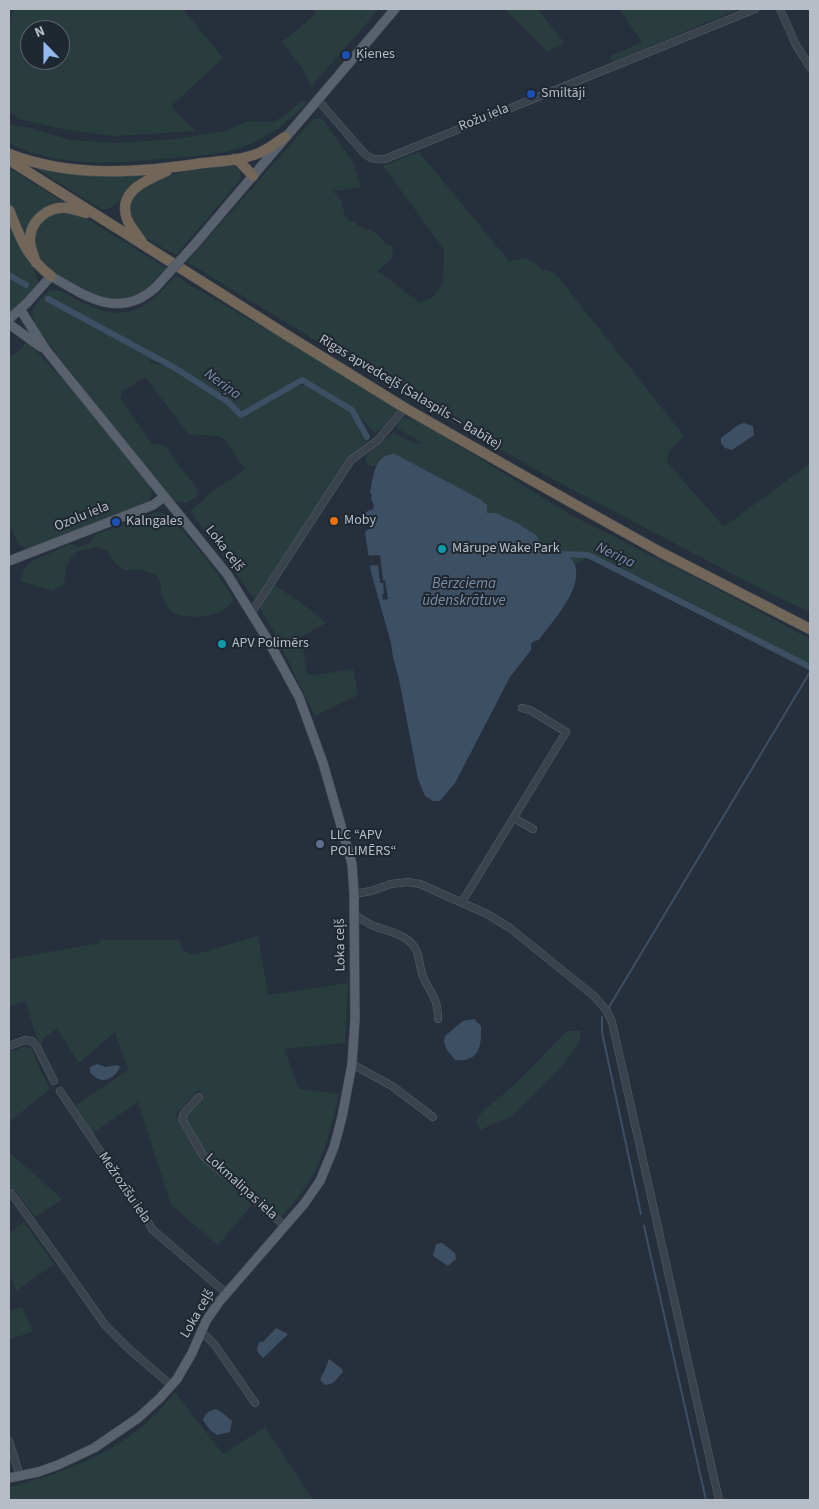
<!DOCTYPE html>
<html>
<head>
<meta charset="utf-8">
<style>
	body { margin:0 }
	#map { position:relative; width:819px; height:1509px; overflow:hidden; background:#26303c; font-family:"Source Sans 3",sans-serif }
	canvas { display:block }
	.frame { position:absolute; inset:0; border:10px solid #b6bdc7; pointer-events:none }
	.north { position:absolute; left:20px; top:20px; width:50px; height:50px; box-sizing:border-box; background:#1f2731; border:1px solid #5b636d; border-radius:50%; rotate:338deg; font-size:14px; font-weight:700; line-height:20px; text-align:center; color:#b6bdc7 }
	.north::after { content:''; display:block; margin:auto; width:18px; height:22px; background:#93baef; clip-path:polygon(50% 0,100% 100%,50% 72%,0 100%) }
</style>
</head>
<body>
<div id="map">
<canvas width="819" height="1509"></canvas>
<div class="frame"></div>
<div class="north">N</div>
</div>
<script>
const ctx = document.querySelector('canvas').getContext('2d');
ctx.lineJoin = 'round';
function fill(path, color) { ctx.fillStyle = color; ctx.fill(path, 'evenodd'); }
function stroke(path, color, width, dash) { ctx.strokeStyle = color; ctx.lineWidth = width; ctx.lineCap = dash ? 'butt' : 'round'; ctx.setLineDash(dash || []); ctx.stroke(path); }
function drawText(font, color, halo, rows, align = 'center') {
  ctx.font = font + ' "Source Sans 3",sans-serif'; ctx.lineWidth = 4; ctx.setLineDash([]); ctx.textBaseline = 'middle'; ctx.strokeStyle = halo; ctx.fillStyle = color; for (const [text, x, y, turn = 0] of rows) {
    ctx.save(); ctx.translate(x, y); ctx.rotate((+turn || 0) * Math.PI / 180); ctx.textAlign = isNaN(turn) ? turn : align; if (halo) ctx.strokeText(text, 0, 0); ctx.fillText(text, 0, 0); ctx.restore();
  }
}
const green = new Path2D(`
	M13,9H183L223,58L171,106L195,131L115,136L62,129L19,119L9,111V28ZM30,30H60V60H30Z
	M312,9H379L311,87L305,72L282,42L316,14Z
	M505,9H541L539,11L564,42L548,52Z
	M619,9H739L613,62L609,57L642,42Z
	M303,100L307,101L306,104C286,124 265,140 237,149C216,155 194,156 173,158C118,163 60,169 9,143V125L26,127L70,140L118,143L177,139L225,131L248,121L273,122L285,115Z
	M321,118L352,160L361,187L333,191L341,200L345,217L363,228L376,233L387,245L393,247L392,258L378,271L420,303L434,296L443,283L444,249L383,166L419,152L509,261L526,258L535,263L543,270L555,273L684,436L669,451L667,462L724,527L810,463V612L769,593L545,475L348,360L187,262L313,119Z
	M231,165C239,167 242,172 240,180L176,255C164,248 150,242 140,232C134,225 130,217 130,208C132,174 206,168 231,165Z
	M34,167L62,173L88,175H146C140,178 136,180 132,184C122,193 117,212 101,209Z
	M9,168L65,203L23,235L9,201Z
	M63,211L81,215L166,268C155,279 147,292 132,296C123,299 114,300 105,298C78,292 4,250 45,218C49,214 57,213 63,211Z
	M9,220L23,252L35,272L38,282L32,292L9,313Z
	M176,275L188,284L398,405V410L384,427L375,433L353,409L302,379L245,410L241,411L228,401L199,384L177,368L151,360L149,362L175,369L200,387L227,402L241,415L298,385L307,386L352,413L361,433L367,441L350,457L269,581L308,608L326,623L301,637L307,674L317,675L353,669L358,695L315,716L273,630L254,598L190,511L203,501L205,497L245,469L224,439L218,436L188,434L145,377L122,392L120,398L152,444L164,445L197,489L198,495L186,503L173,501L45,339C35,324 26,314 40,299C44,295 47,291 53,290C62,289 73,298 81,302C127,325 146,309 176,275Z
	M27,341L74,391L150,485C152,492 153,496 148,503L30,549C17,550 16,534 9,526V357L19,351Z
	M403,418C416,417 429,428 440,434L571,515L704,582L810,639V662L805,667L587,558L575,565L568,555L542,545L536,535L496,514L487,513L485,502L480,499L395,454L380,458L376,467L368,465L366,459L367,455L394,432L405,439L419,444L421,442L398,429L397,425Z
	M157,512L168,514L211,564L234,599C226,614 202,619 185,616C180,616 175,613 170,611L161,594V583L157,575L141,570H124L115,563L107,551L96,547L78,551L70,559L66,568L64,584L52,591L21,581L24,569L34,560L70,544L80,547L90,543L95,535Z
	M258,936L268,995L348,983L345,1043L284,1049L299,1089L339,1094C332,1124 325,1156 309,1181C302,1194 291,1206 281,1217L205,1153L186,1120L188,1113L205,1096L199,1089L175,1115L200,1158L252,1205L218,1245L171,1205L138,1102L93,1133L75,1106L128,1070L115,1032L79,1063L57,1029L43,1038L41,1047L34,1030L26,1001L9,1006V959L100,943L99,940H179L183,950L194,955Z
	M567,1031H581L579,1043L564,1064L512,1116L480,1130L476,1121L482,1112L513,1086Z
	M24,1047L32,1049L40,1070L50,1089L9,1122V1052Z
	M9,1152L62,1199L35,1217L16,1191L9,1187Z
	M24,1222L54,1264L16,1291L9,1273V1233Z
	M22,1307L33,1332L9,1339V1311Z
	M175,1392L223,1454L265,1427L313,1500H9V1487C62,1474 119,1452 158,1412C164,1406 170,1398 175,1392Z`);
const water = new Path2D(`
	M744,423L753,426L754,435L732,450L725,448L721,443V438L738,425Z
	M395,454L480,499L487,505V513H496L517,523L536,535L542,545L545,546L552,545C560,549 571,555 575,565C583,590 552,621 539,640L534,641L531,644V650L510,677L455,783L440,801H433L425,796L418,779L399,679L393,657L391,643L371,572L365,532L369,529L368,525L364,524L366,512L373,509L374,505L371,499L372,495L370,492C374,475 374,454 395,454Z
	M474,1019L481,1026C481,1038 482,1055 468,1059C465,1061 459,1060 455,1060L447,1050L444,1042L445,1036L463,1021Z
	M97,1064L106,1067L118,1065L120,1067C113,1081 100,1085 90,1072V1067Z
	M442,1243L455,1253L456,1259L448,1266L433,1256L436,1244Z
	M276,1328L288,1334L263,1358C256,1352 256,1348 260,1341L263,1342Z
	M329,1359L342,1369L343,1372L333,1383L326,1385C318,1381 320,1378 324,1372C326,1368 327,1363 329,1359Z
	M216,1409L224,1414L232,1421L230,1432L217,1435L210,1430L203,1420C205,1413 209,1411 216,1409Z`);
const pier = new Path2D(`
	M380,555L383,580H385L388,599L383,600L382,594H384L383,583H380L378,565L367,566L366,556Z`);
const stream = new Path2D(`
	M609,1007L810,672
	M602,1017V1032L641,1214
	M644,1226L706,1500`);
const canal = new Path2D(`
	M9,275L26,285
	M48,299L175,368L228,402L241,415L302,380L352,410L367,437
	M561,554L588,555L810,667`);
const minor = new Path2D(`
	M780,9L796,45L810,67
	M317,99L363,152C370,159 375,160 385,159L755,9
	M252,612L351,460L378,440L405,408
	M514,818L533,829
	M354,894L371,891L391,884L408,882L420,884L487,914L510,928L594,996L607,1011L612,1022L719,1500
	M462,902L566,732L530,710L522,708
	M354,916C361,918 365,921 371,925C388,932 409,933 417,952C420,961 420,971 424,979C432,995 438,999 438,1019
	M9,1046L25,1040L32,1041L37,1047L54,1081
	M352,1064L392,1086L433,1117
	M60,1091L153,1230L226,1293
	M199,1097L184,1113L182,1119L204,1157L285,1226
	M9,1193H11L65,1268L105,1325L129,1349L172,1386
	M201,1331L215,1345L255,1403
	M9,1441L20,1476`);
const major = new Path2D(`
	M195,244L395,9
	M9,319L27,303L51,276C85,296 119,320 155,288
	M9,324L41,347
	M9,561L153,505L164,497
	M9,1478L38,1472L58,1465L94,1448L138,1418L160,1398L177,1379L192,1353L206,1321L219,1302L304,1204L320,1181L334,1147L342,1117L352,1064L355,1019L354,894L352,864L323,763L299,697L269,642L227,574L46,350L20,309`);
const highway = new Path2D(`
	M9,154C72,178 138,173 203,163C222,161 242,160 259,153C269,149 277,142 285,137
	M234,159L240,162L253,176
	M9,160L285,334L405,408L533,481L660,552L810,629
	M9,210C20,237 27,258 51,276
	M142,242C137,234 130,227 127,219C117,191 147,180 167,171
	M36,263C34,256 30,248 30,240C30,220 49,206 67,208C74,209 80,211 86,213`);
const majorBridge = new Path2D(`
	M155,288L195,244`);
const markers = [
	[346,55,5,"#1a4fb4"],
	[531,94,5,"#1a4fb4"],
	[334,521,5,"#e8710a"],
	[116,522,5,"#1a4fb4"],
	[442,549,5,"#0f9aa8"],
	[222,644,5,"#0f9aa8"],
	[320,844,5,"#5c6f8a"]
];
const poiNames = [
	["Ķienes",356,55],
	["Smiltāji",541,94],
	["Moby",344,521],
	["Kalngales",126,522],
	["Mārupe Wake Park",452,549],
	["APV Polimērs",232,644],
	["LLC “APV",330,836],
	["POLIMĒRS“",330,852]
];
const streetNames = [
	["Rožu iela",484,118,-22],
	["Rīgas apvedceļš (Salaspils — Babīte)",410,393,31],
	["Ozolu iela",82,517,-22],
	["Loka ceļš",224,549,52],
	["Loka ceļš",341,945,-91],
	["Lokmaliņas iela",241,1187,42],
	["Mežrozīšu iela",124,1188,56],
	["Loka ceļš",198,1314,-60]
];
const waterNames = [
	["Neriņa",222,385,36],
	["Neriņa",615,556,25],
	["Bērzciema",464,585],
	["ūdenskrātuve",464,602]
];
fill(green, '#293d3e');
fill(water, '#3d4f63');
fill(pier, '#26303c');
stroke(stream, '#3d4f63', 2);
stroke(canal, '#3d4f63', 6);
stroke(minor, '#58606a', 8);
stroke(major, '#434b55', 10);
stroke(highway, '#454d57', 11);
stroke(minor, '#3a424c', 7);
stroke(major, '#58616c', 9);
stroke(highway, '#716658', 10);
stroke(majorBridge, '#434b55', 10, []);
stroke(majorBridge, '#58616c', 9);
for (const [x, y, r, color] of markers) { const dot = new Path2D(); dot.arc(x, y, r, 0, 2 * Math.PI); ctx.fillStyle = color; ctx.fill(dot); stroke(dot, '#1f2731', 2); }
drawText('14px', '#b6bdc7', '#1f2731', poiNames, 'left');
drawText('14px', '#b6bdc7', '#1f2731', streetNames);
drawText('italic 15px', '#798fa8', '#1f2731', waterNames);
</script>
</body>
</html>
